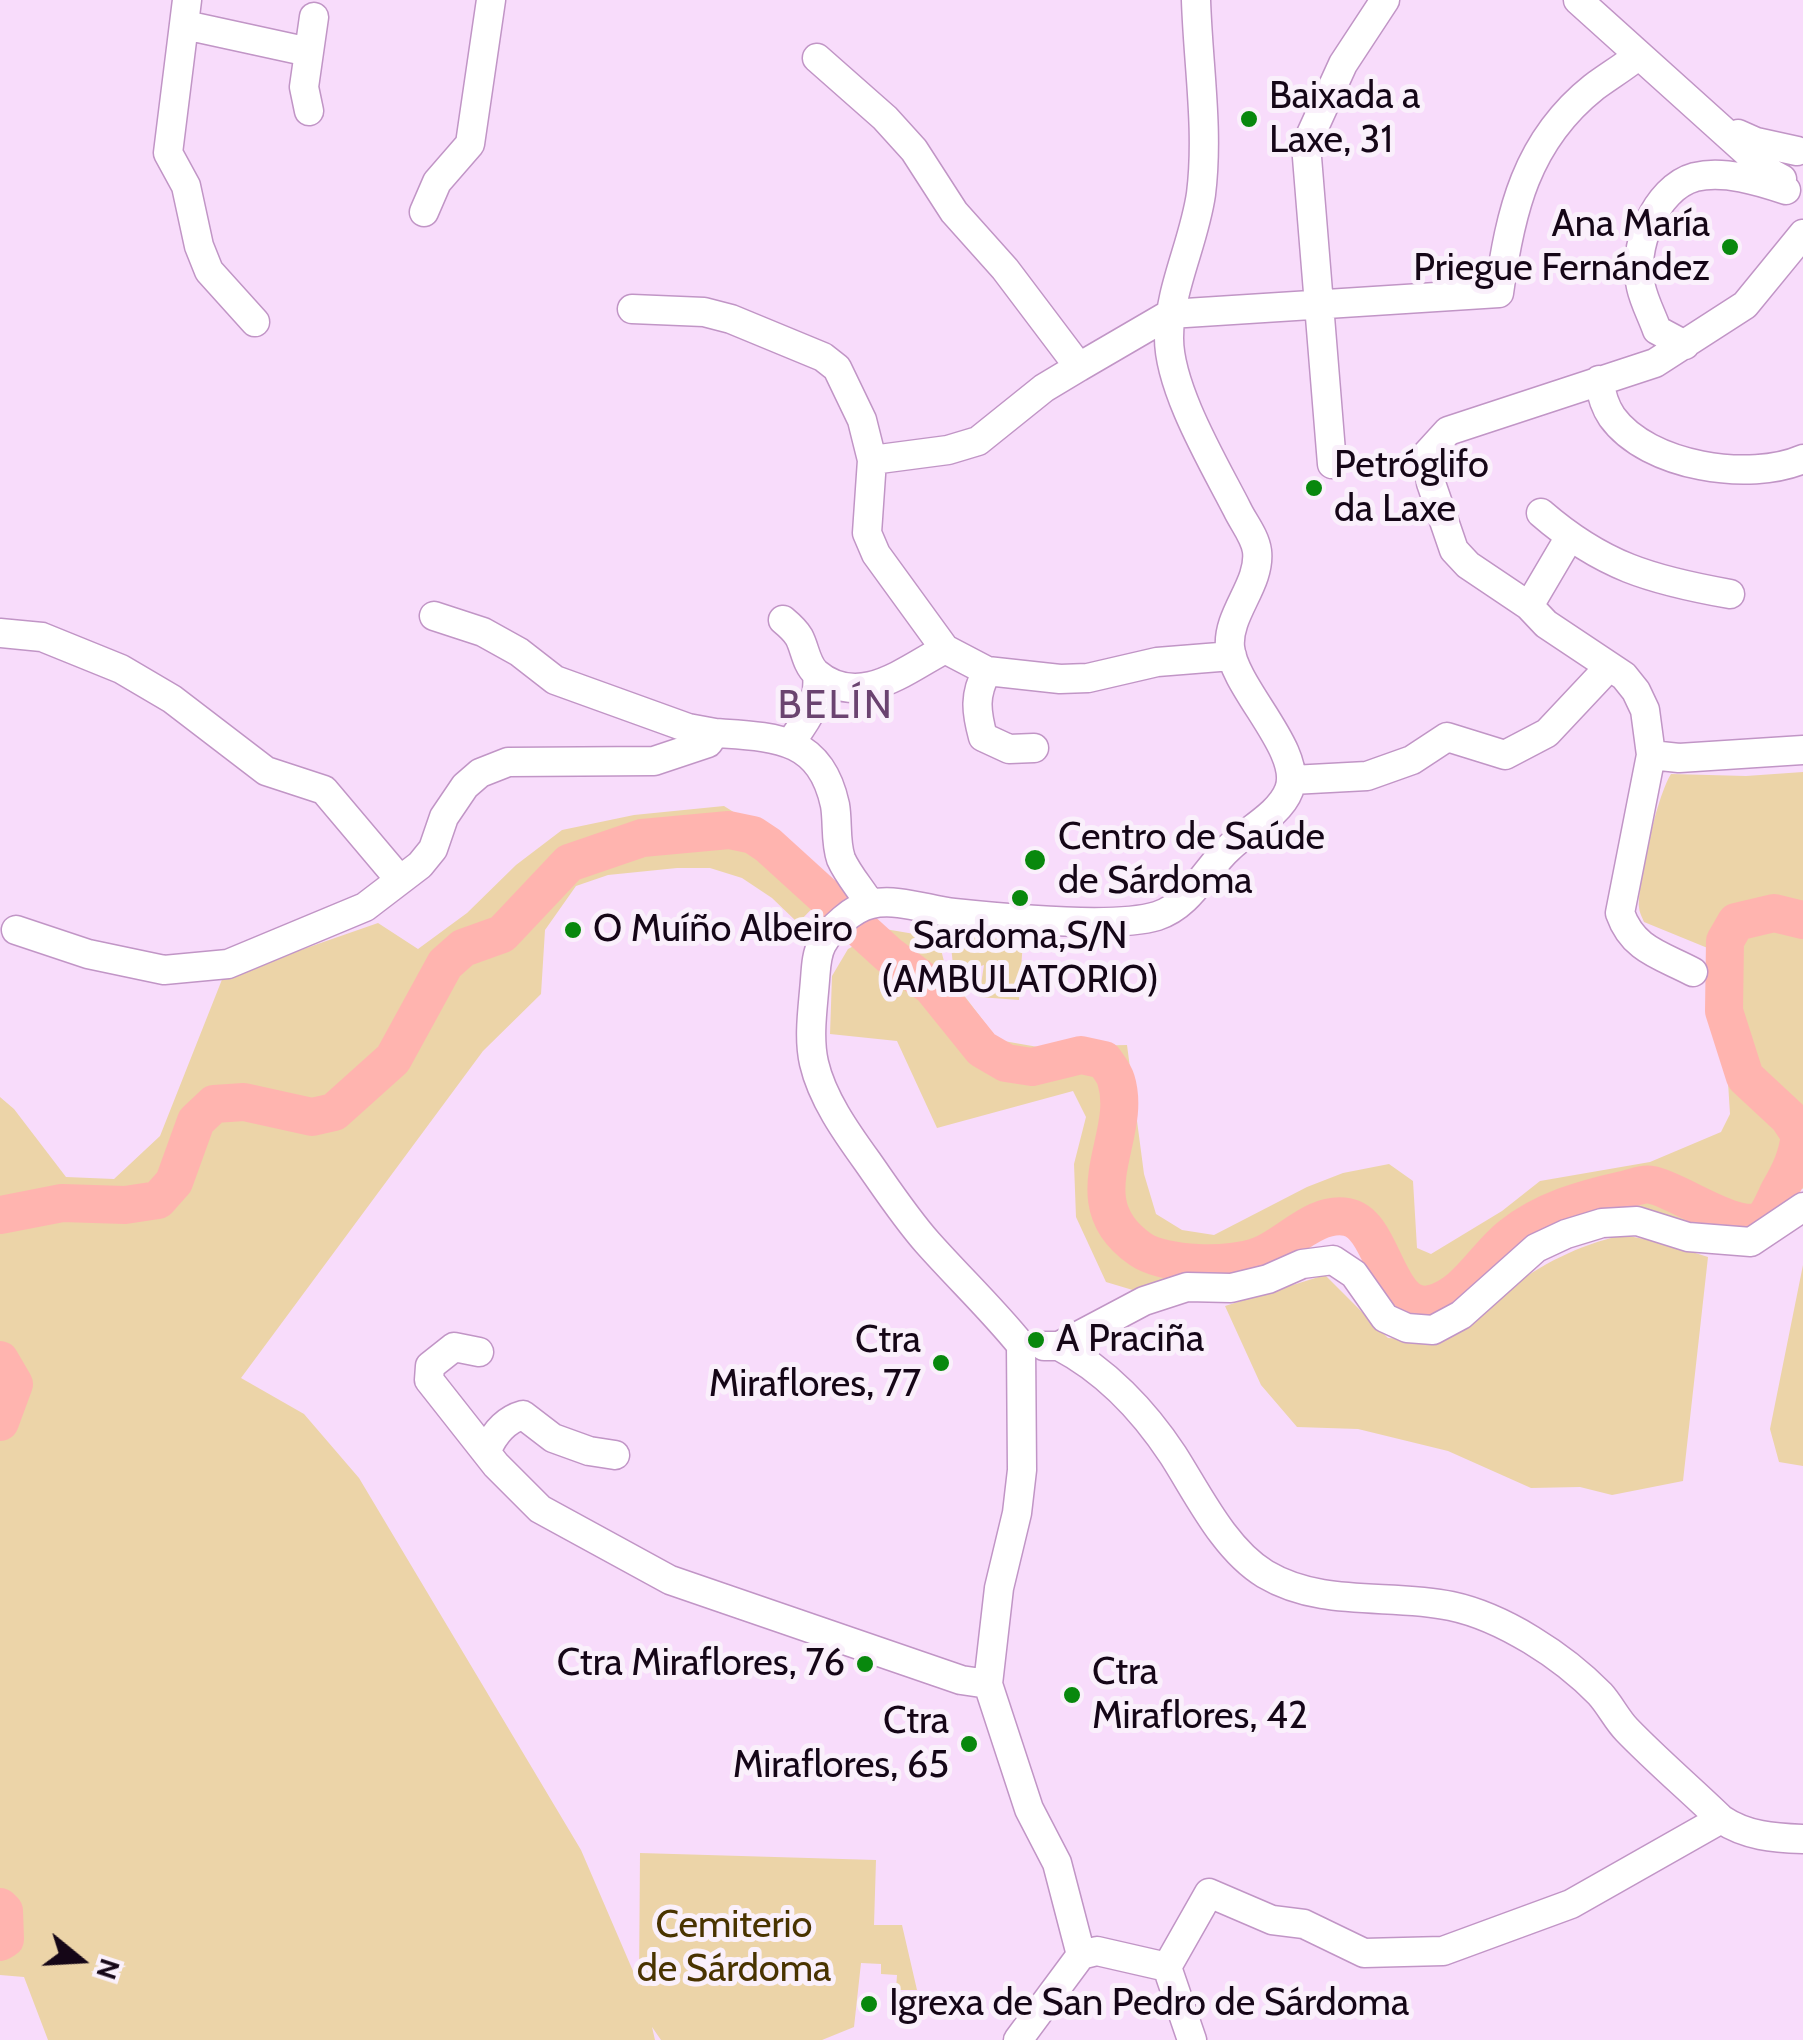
<!DOCTYPE html>
<html>
<head>
<meta charset="utf-8">
<style>
	body { margin:0 }
	#map { position:relative; width:1803px; height:2040px; overflow:hidden; background:#f8dcfb; font-family:Cabin,sans-serif }
	canvas { display:block }
	.north { position:absolute; left:30px; top:1910px; width:100px; height:100px; -webkit-text-stroke:8px #faf0fb; paint-order:stroke; rotate:108deg; font-size:28px; font-weight:700; line-height:40px; text-align:center; color:#150617 }
	.north::after { content:''; display:block; margin:auto; width:35px; height:45px; background:#150617; clip-path:polygon(50% 0,100% 100%,50% 72%,0 100%) }
</style>
</head>
<body>
<div id="map">
<canvas width="1803" height="2040"></canvas>
<div class="north">N</div>
</div>
<script>
const ctx = document.querySelector('canvas').getContext('2d');
ctx.lineJoin = 'round';
function fill(path, color) { ctx.fillStyle = color; ctx.fill(path, 'evenodd'); }
function stroke(path, color, width, dash) { ctx.strokeStyle = color; ctx.lineWidth = width; ctx.lineCap = dash ? 'butt' : 'round'; ctx.setLineDash(dash || []); ctx.stroke(path); }
function drawText(font, color, halo, rows, align = 'center') {
  ctx.font = font + ' Cabin,sans-serif'; ctx.lineWidth = 10; ctx.setLineDash([]); ctx.textBaseline = 'middle'; ctx.strokeStyle = halo; ctx.fillStyle = color; for (const [text, x, y, turn = 0] of rows) {
    ctx.save(); ctx.translate(x, y); ctx.rotate((+turn || 0) * Math.PI / 180); ctx.textAlign = isNaN(turn) ? turn : align; if (halo) ctx.strokeText(text, 0, 0); ctx.fillText(text, 0, 0); ctx.restore();
  }
}
const green = new Path2D(`
	M1803,772V1189L1782,1175L1796,1199L1743,1233L1677,1223L1631,1205L1584,1212L1532,1237L1485,1281L1432,1312L1408,1309L1378,1276L1361,1234L1333,1227L1234,1280L1136,1291L1106,1282L1076,1217L1074,1164L1086,1117L1073,1091L937,1128L897,1041L830,1034L832,976L848,949L885,929L938,938L947,973L998,1040L1038,1047L1127,1045L1144,1174L1156,1214L1182,1230L1214,1235L1307,1187L1343,1173L1389,1164L1413,1181L1417,1248L1431,1254L1502,1211L1540,1181L1650,1162L1721,1132L1730,1114L1728,1082L1704,970L1710,949L1644,922C1642,917 1639,912 1639,907C1638,880 1657,796 1671,774L1746,776Z
	M724,806L786,845L832,888L798,923L772,898L742,878L710,868H677L608,875L576,886L545,930L541,994L483,1051L241,1378L304,1414L359,1478L581,1850L639,1985L640,1853L876,1860L874,1925H902L917,1990H896L897,1975L881,1974V1964L861,1963L854,2027L822,2040H661L652,2027L655,2040H48L24,1977L0,1975V1097L14,1109L66,1177L114,1179L160,1136L223,977L378,923L418,949L467,913L516,865L562,830L634,815Z
	M950,936L1023,940L1019,1000L979,997L984,965L954,975Z
	M1623,1235L1660,1242L1708,1257L1683,1481L1612,1495L1580,1487L1531,1488L1448,1451L1358,1429L1297,1427L1261,1385L1225,1306L1325,1275L1388,1338C1405,1339 1427,1344 1443,1339C1477,1328 1479,1312 1504,1293C1540,1264 1579,1245 1623,1235Z
	M1803,1265V1466L1779,1462L1770,1429Z`);
const river = new Path2D(`
	M0,1215L62,1203L125,1205L158,1200L174,1182L196,1121L214,1104L244,1102L312,1117L334,1112L393,1059L445,964L463,948L502,934L569,863L642,838L729,830L753,835L768,845L889,955L932,987L982,1049L1006,1063L1032,1067L1081,1055L1104,1060C1108,1066 1114,1073 1116,1080C1134,1137 1070,1200 1140,1249C1164,1266 1231,1267 1259,1256C1287,1246 1314,1211 1347,1217C1385,1224 1385,1313 1431,1304C1466,1296 1485,1256 1511,1236C1544,1210 1583,1199 1623,1190C1632,1188 1643,1183 1652,1185C1679,1190 1743,1238 1764,1218C1770,1212 1775,1199 1779,1191C1790,1172 1797,1158 1800,1135L1788,1117L1745,1077L1724,1011L1725,941L1736,922L1774,913L1803,920
	M0,1360L14,1384L0,1422
	M0,1907L4,1911L5,1939L0,1942`);
const minor = new Path2D(`
	M187,0L168,153L186,186L199,246L209,271L255,322
	M1578,0L1769,172L1782,179
	M185,25L309,52
	M817,58L885,118L914,150L954,212L1005,269L1079,367L1170,314L1499,293C1510,212 1526,141 1594,87C1609,76 1624,67 1639,55
	M309,111L304,87L314,17
	M1738,134L1756,142L1797,151
	M424,212L437,182L470,144L491,0
	M632,309L704,312L731,319L823,357L837,368L862,420L872,460L867,533L876,554L945,649L987,671L1060,679L1088,678L1157,662L1232,656
	M1685,345L1657,330C1652,316 1644,301 1641,287C1631,250 1655,188 1695,177C1724,170 1759,181 1786,190
	M1599,380C1601,393 1605,407 1612,417C1648,467 1750,482 1803,459
	M872,460L948,450L978,441L1044,388L1079,367
	M1332,464L1306,145L1343,64L1385,0
	M1541,513C1602,566 1651,580 1730,594
	M1529,606L1569,538
	M434,616L483,632L519,652L555,680L688,728L715,733
	M783,620C789,625 795,630 799,637C805,648 806,664 816,673C859,710 905,670 945,649
	M0,633L42,637L121,669L172,699L266,771L324,790L400,880
	M987,671C974,695 976,711 983,737L1009,749L1034,748
	M791,742C808,718 820,703 817,674
	M1651,755L1679,758L1803,750
	M1292,780L1367,776L1412,760L1447,737L1505,755L1547,733L1609,667
	M16,930L88,954L164,970L228,964L365,907L420,865L433,849L444,817L465,786L480,773L508,762L654,761L708,743L715,733C774,737 820,736 835,805C838,822 835,842 841,859C848,875 861,889 870,904
	M1693,972C1661,955 1633,950 1620,913L1651,755L1645,710L1636,691L1624,676L1546,624L1529,606L1468,565L1454,550L1431,483L1427,454L1448,431L1655,363L1745,305L1803,234
	M1044,1346H1059L1144,1301L1187,1287L1231,1288L1268,1279L1302,1264L1333,1260L1354,1274L1385,1318L1407,1328L1433,1330L1461,1315L1536,1248L1566,1234L1602,1223L1637,1221L1688,1237L1751,1242L1803,1207
	M1059,1346C1105,1370 1144,1411 1173,1455C1198,1494 1224,1549 1265,1574C1322,1608 1390,1593 1451,1606C1503,1617 1563,1656 1600,1694C1610,1705 1617,1720 1627,1730C1657,1761 1690,1789 1721,1819C1746,1836 1774,1838 1803,1839
	M479,1352L454,1347L430,1366L429,1380L496,1465L540,1509L670,1580L961,1680L988,1684
	M487,1450C494,1434 505,1420 523,1415L553,1438L589,1451L615,1455
	M1081,1955L1097,1951L1167,1967L1192,2040
	M1167,1967L1209,1893L1272,1920L1304,1924L1364,1953L1443,1951L1571,1904L1721,1819
	M1018,2040L1081,1955L1057,1863L1029,1809L988,1684L999,1588L1017,1513L1022,1470L1021,1345C992,1309 958,1277 927,1242C905,1217 886,1188 867,1161C846,1132 822,1098 814,1063C808,1037 813,1007 815,980C816,969 816,955 822,944C831,928 853,908 871,904C897,898 928,910 954,913C1002,918 1114,929 1157,916C1191,905 1205,869 1230,847C1248,830 1280,814 1289,790C1304,751 1234,689 1230,647C1227,614 1261,584 1257,551C1255,536 1243,522 1237,509C1214,464 1169,389 1169,338C1169,289 1194,243 1201,194C1209,130 1198,64 1196,0`);
const markers = [
	[1249,119,10,"#08880d"],
	[1730,247,10,"#08880d"],
	[1314,488,10,"#08880d"],
	[1035,860,12,"#08880d"],
	[1020,898,10,"#08880d"],
	[573,930,10,"#08880d"],
	[1036,1340,10,"#08880d"],
	[941,1363,10,"#08880d"],
	[865,1664,10,"#08880d"],
	[1072,1695,10,"#08880d"],
	[969,1744,10,"#08880d"],
	[869,2004,10,"#08880d"]
];
const poiNames = [
	["Baixada a",1269,97],
	["Laxe, 31",1269,141],
	["Ana María",1710,225,"right"],
	["Priegue Fernández",1710,269,"right"],
	["Petróglifo",1334,466],
	["da Laxe",1334,510],
	["Centro de Saúde",1058,838],
	["de Sárdoma",1058,882],
	["O Muíño Albeiro",593,930],
	["Sardoma,S/N",1020,937,"center"],
	["(AMBULATORIO)",1020,981,"center"],
	["A Praciña",1056,1340],
	["Ctra",921,1341,"right"],
	["Miraflores, 77",921,1385,"right"],
	["Ctra Miraflores, 76",845,1664,"right"],
	["Ctra",1092,1673],
	["Miraflores, 42",1092,1717],
	["Ctra",949,1722,"right"],
	["Miraflores, 65",949,1766,"right"],
	["Igrexa de San Pedro de Sárdoma",889,2004]
];
const parkNames = [
	["Cemiterio",734,1926],
	["de Sárdoma",734,1970]
];
const neighbourhoodNames = [
	["BELÍN",836,706]
];
fill(green, '#ecd4a8');
stroke(river, '#ffb4af', 38);
stroke(minor, '#c195c6', 31);
stroke(minor, '#fff', 28);
for (const [x, y, r, color] of markers) { const dot = new Path2D(); dot.arc(x, y, r, 0, 2 * Math.PI); ctx.fillStyle = color; ctx.fill(dot); stroke(dot, '#faf0fb', 4); }
drawText('38px', '#150617', '#faf0fb', poiNames, 'left');
drawText('38px', '#493300', '#faf0fb', parkNames);
ctx.letterSpacing = '2.5px';
drawText('40px', '#6b4370', '#faf0fb', neighbourhoodNames);
ctx.letterSpacing = '0px';
</script>
</body>
</html>
